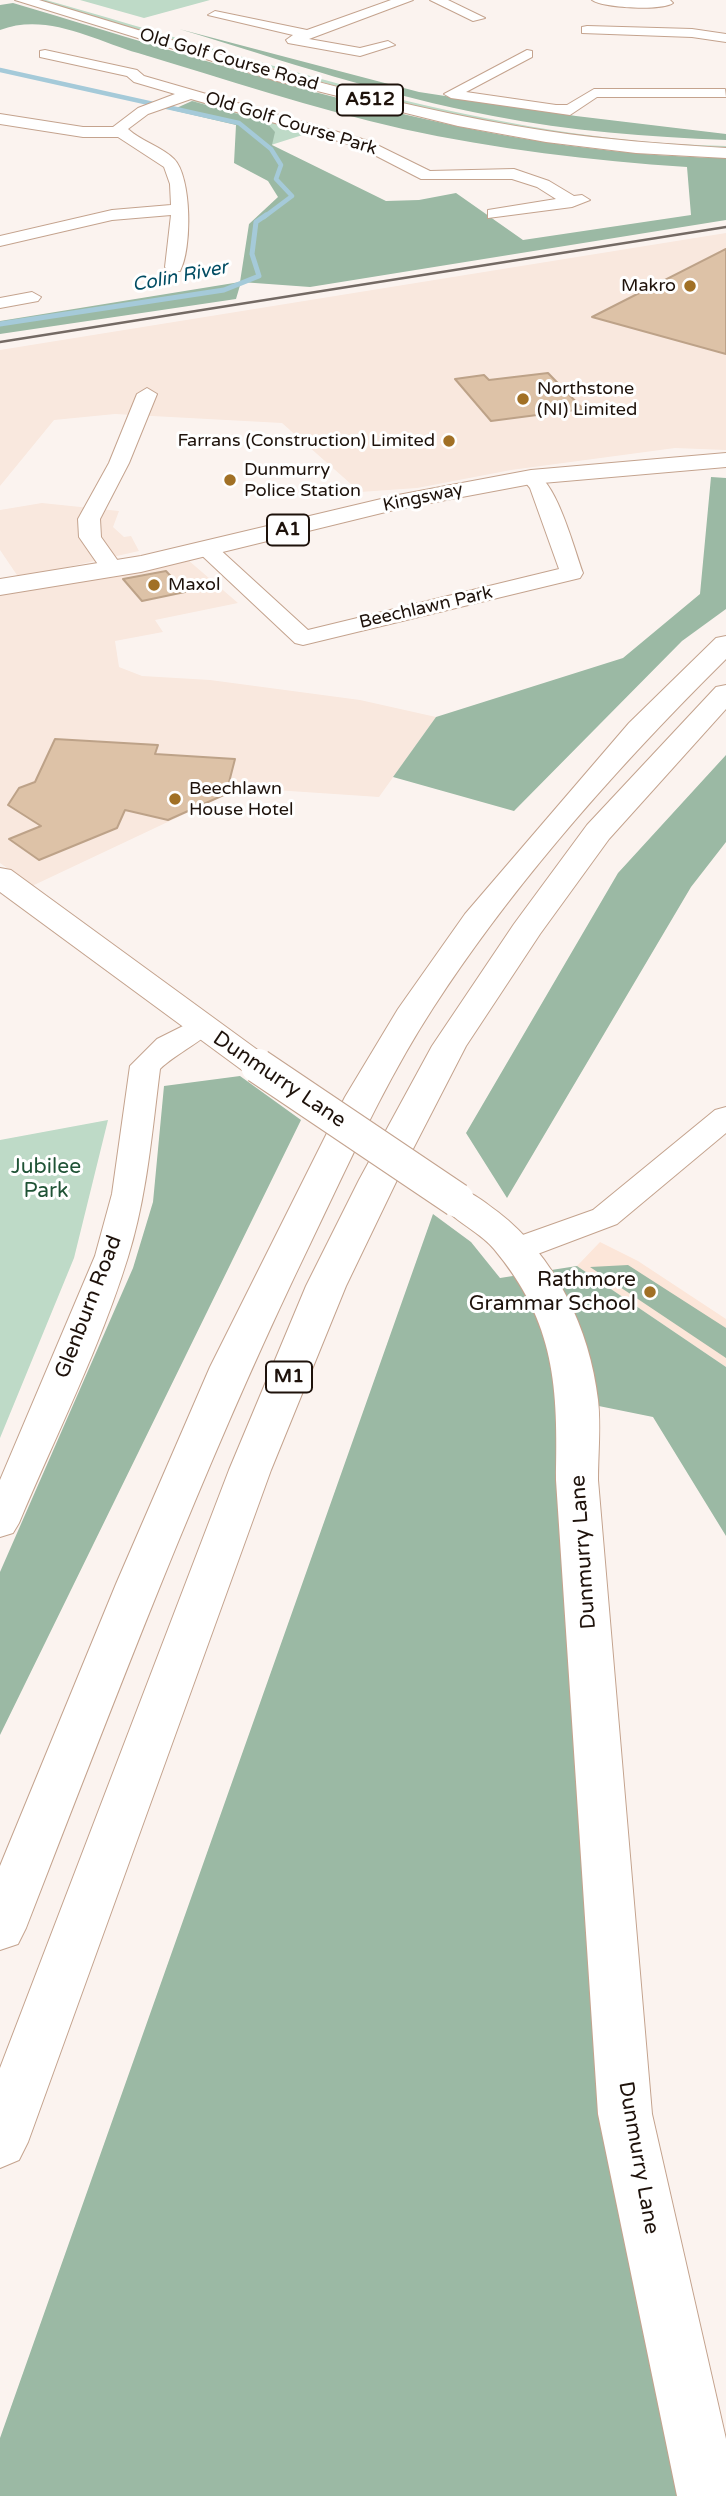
<!DOCTYPE html>
<html>
<head>
<meta charset="utf-8">
<style>
	body { margin:0 }
	canvas { display:block; background:#fbf3ef }
</style>
</head>
<body>
<canvas width="726" height="2496"></canvas>
<script>
const ctx = document.querySelector('canvas').getContext('2d');
ctx.lineJoin = 'round';
function fill(path, color) { ctx.fillStyle = color; ctx.fill(path, 'evenodd'); }
function stroke(path, color, width, dash) { ctx.strokeStyle = color; ctx.lineWidth = width; ctx.lineCap = dash ? 'butt' : 'round'; ctx.setLineDash(dash || []); ctx.stroke(path); }
function drawText(font, color, halo, rows, align = 'center') {
  ctx.font = font + ' "Varela Round",sans-serif'; ctx.lineWidth = 6; ctx.setLineDash([]); ctx.textBaseline = 'middle'; ctx.strokeStyle = halo; ctx.fillStyle = color; for (const [text, x, y, turn = 0] of rows) {
    ctx.save(); ctx.translate(x, y); ctx.rotate((+turn || 0) * Math.PI / 180); ctx.textAlign = isNaN(turn) ? turn : align; if (halo) ctx.strokeText(text, 0, 0); ctx.fillText(text, 0, 0); ctx.restore();
  }
}
const built = new Path2D(`
	M726,233V450L675,448L511,470L417,488L360,492L282,423L115,414L54,420L0,486V350Z
	M42,503L119,511L113,527L124,537L131,536L139,551L19,578L0,550V510Z
	M188,560L238,603L155,620L163,632L115,641L119,667L142,676L210,680L360,700L436,717L379,797L230,787L227,794L32,886L0,863V593Z`);
const education = new Path2D(`
	M600,1242L638,1261L726,1319V1367L577,1266Z`);
const green = new Path2D(`
	M35,0H46C270,63 491,141 726,146V149L640,145L493,126L367,95Z
	M80,0H210L144,18Z
	M197,99L312,132L271,145L265,122L192,101Z
	M108,1120L74,1258L0,1438V1140Z`);
const forest = new Path2D(`
	M13,3C247,72 480,154 726,158V220L310,287L241,282L236,299L0,334V321L240,282L249,224L278,197L268,181L234,163L236,125L172,110L192,101L266,122L275,132L272,145L386,201L419,200L456,193L523,240L691,215L687,167C591,161 496,149 403,129C314,109 225,79 138,53C94,40 46,12 0,30V5Z
	M179,29L419,92L576,116L726,134V140C648,137 570,131 493,116C386,96 282,60 179,29Z
	M711,477L726,478V609L682,641L514,811L393,777L436,717L623,658L700,594Z
	M726,755V842L691,887L507,1198L466,1133L618,873Z
	M240,1076L301,1120L0,1735V1572L133,1268L153,1202L164,1086Z
	M433,1214L471,1242L500,1278L577,1266L726,1367V1536L653,1417L579,1402L625,2114L708,2496H0V2438Z
	M628,1265L726,1328V1358L590,1267Z`);
const streamFar1 = new Path2D(`
	M0,70L239,123L271,149L281,165L276,179L292,196L264,217`);
const stream = new Path2D(`
	M0,324L224,290L259,276L252,254L256,222L266,215`);
const building = new Path2D(`
	M726,249V354L592,317Z
	M548,373L583,409L491,421L455,379L484,375L489,380Z
	M166,571L185,592L142,601L123,579Z
	M55,739L158,745L155,754L235,759L226,794L168,820L125,810L117,828L39,860L9,839L41,826L8,805L19,788L35,782Z`);
const minor = new Path2D(`
	M391,0H413L309,39L360,48L388,41L395,45L360,56L288,43L286,40L293,35L208,15L215,11L307,30Z
	M430,0H448L485,18L473,21Z
	M592,0H670L673,3C662,11 603,8 592,0Z
	M587,26L692,29L726,34V42L692,37L582,33V27Z
	M45,50L137,70L144,76L369,141L430,171L514,169L549,181L574,196L582,195L590,200L572,207L488,218V210L556,199L537,187L512,179H421L359,147L191,99L148,114L128,129C142,142 161,146 174,159C192,177 192,250 180,271H168L165,267L171,215L112,220L0,246V236L112,210L171,205L170,184L164,167L118,137H83L0,124V114L83,127H113L138,108L175,94L134,82L127,76L40,57V51Z
	M527,50L532,51V57L466,92L556,105H567L594,89H725L726,97H597L570,115L451,98L444,94Z
	M32,292L41,297L38,301L0,308V298Z
	M147,388L157,394L129,463L100,519L101,537L123,568L112,575L104,573L79,537L78,519L109,463L137,394Z
	M531,471C556,477 574,549 583,573L580,578L303,645L295,643L196,550L199,545H215L308,630L559,569L530,488L521,477Z
	M201,1017L211,1020L216,1026C208,1038 174,1055 160,1069C152,1132 147,1196 128,1257C100,1348 56,1435 19,1523L13,1533L0,1537V1480L95,1256L112,1194L130,1066L157,1039Z
	M726,1107V1133L617,1224L527,1258L515,1261L503,1258L498,1250L503,1242L593,1210L715,1110Z`);
const tertiary = new Path2D(`
	M0,868L11,870L270,1059L276,1066L270,1073L258,1077L246,1073L0,892Z
	M457,1188C473,1192 484,1202 498,1212C555,1256 590,1329 598,1400C601,1426 598,1454 598,1480L652,2114L726,2439V2496H677L598,2114L556,1480C558,1388 556,1323 494,1249C478,1230 452,1221 438,1200L444,1191Z`);
const primary = new Path2D(`
	M726,453V467L531,484L398,509L141,572L0,595V579L141,556L398,495L531,470Z`);
const trunk = new Path2D(`
	M15,0H39C206,50 374,105 547,131C606,140 666,144 726,148V158L636,153L546,142L458,126L277,81Z`);
const motorway = new Path2D(`
	M726,636V659C621,763 513,884 433,1008C385,1082 349,1163 311,1242C203,1465 116,1697 26,1928L18,1944L0,1950V1866L116,1584L210,1367L345,1097L398,1009L465,914L629,723L716,638Z
	M726,685V709L609,839L540,934L466,1046L397,1180L346,1286L271,1470L28,2142L19,2160L0,2168V2068L229,1470L306,1286L359,1180L432,1046L514,924L587,825L716,687Z`);
const rail = new Path2D(`
	M0,342L726,227`);
const tertiaryBridge = new Path2D(`
	M258,1066L457,1200`);
const markers = [
	[690,286,7,"#a17025"],
	[523,399,7,"#a17025"],
	[449,441,7,"#a17025"],
	[230,480,7,"#a17025"],
	[154,585,7,"#a17025"],
	[175,799,7,"#a17025"],
	[650,1292,7,"#a17025"]
];
const farStreetnames = [
	["Old Golf Course Road",229,60,16],
	["Old Golf Course Park",291,124,17],
	["Kingsway",423,498,-12],
	["Beechlawn Park",426,608,-13]
];
const farPoinames = [
	["Makro",676,286,"right"],
	["Northstone",537,389],
	["(NI) Limited",537,410],
	["Farrans (Construction) Limited",435,441,"right"],
	["Dunmurry",244,470],
	["Police Station",244,491],
	["Maxol",168,585],
	["Beechlawn",189,789],
	["House Hotel",189,810]
];
const shields = [
	[370,100,66],
	[288,530,42],
	[289,1377,46]
];
const shieldNames = [
	["A512",370,100],
	["A1",288,530],
	["M1",289,1377]
];
const farWaternames = [
	["Colin River",180,277,-11]
];
const streetNames = [
	["Dunmurry Lane",279,1080,34],
	["Glenburn Road",89,1307,-69],
	["Dunmurry Lane",584,1552,-94],
	["Dunmurry Lane",638,2158,80]
];
const parkNames = [
	["Jubilee",46,1167],
	["Park",46,1191]
];
const poiNames = [
	["Rathmore",636,1280],
	["Grammar School",636,1304]
];
fill(built, '#f9e8de');
fill(education, '#fce6d9');
fill(green, '#bedac7');
fill(forest, '#9bb9a4');
stroke(streamFar1, '#a5cad9', 4.5);
stroke(stream, '#a5cad9', 5);
fill(building, '#ddc2a7');
stroke(building, '#bda288', 2);
stroke(minor, '#c4a38e', 2);
stroke(tertiary, '#c4a38e', 2);
stroke(primary, '#c4a38e', 2);
stroke(trunk, '#c4a38e', 2);
stroke(motorway, '#c4a38e', 2);
fill(minor, '#fff');
fill(tertiary, '#fff');
fill(primary, '#fff');
fill(trunk, '#fff');
fill(motorway, '#fff');
stroke(rail, '#746a64', 2.5);
stroke(tertiaryBridge, '#c4a38e', 36, []);
stroke(tertiaryBridge, '#fff', 34);
for (const [x, y, r, color] of markers) { const dot = new Path2D(); dot.arc(x, y, r, 0, 2 * Math.PI); ctx.fillStyle = color; ctx.fill(dot); stroke(dot, '#fff', 2.5); }
drawText('18px', '#1e120b', '#fff', farStreetnames);
drawText('18px', '#1e120b', '#fff', farPoinames, 'left');
for (const [x, y, w] of shields) { const box = new Path2D(); box.roundRect(x - w / 2, y - 15.5, w, 31, 5); ctx.fillStyle = '#fff'; ctx.fill(box); stroke(box, '#1e120b', 2); }
drawText('bold 19px', '#1e120b', null, shieldNames);
drawText('italic 19px', '#004c63', '#fff', farWaternames);
drawText('21px', '#1e120b', '#fff', streetNames);
drawText('21px', '#205336', '#fff', parkNames);
drawText('21px', '#1e120b', '#fff', poiNames, 'right');
</script>
</body>
</html>
